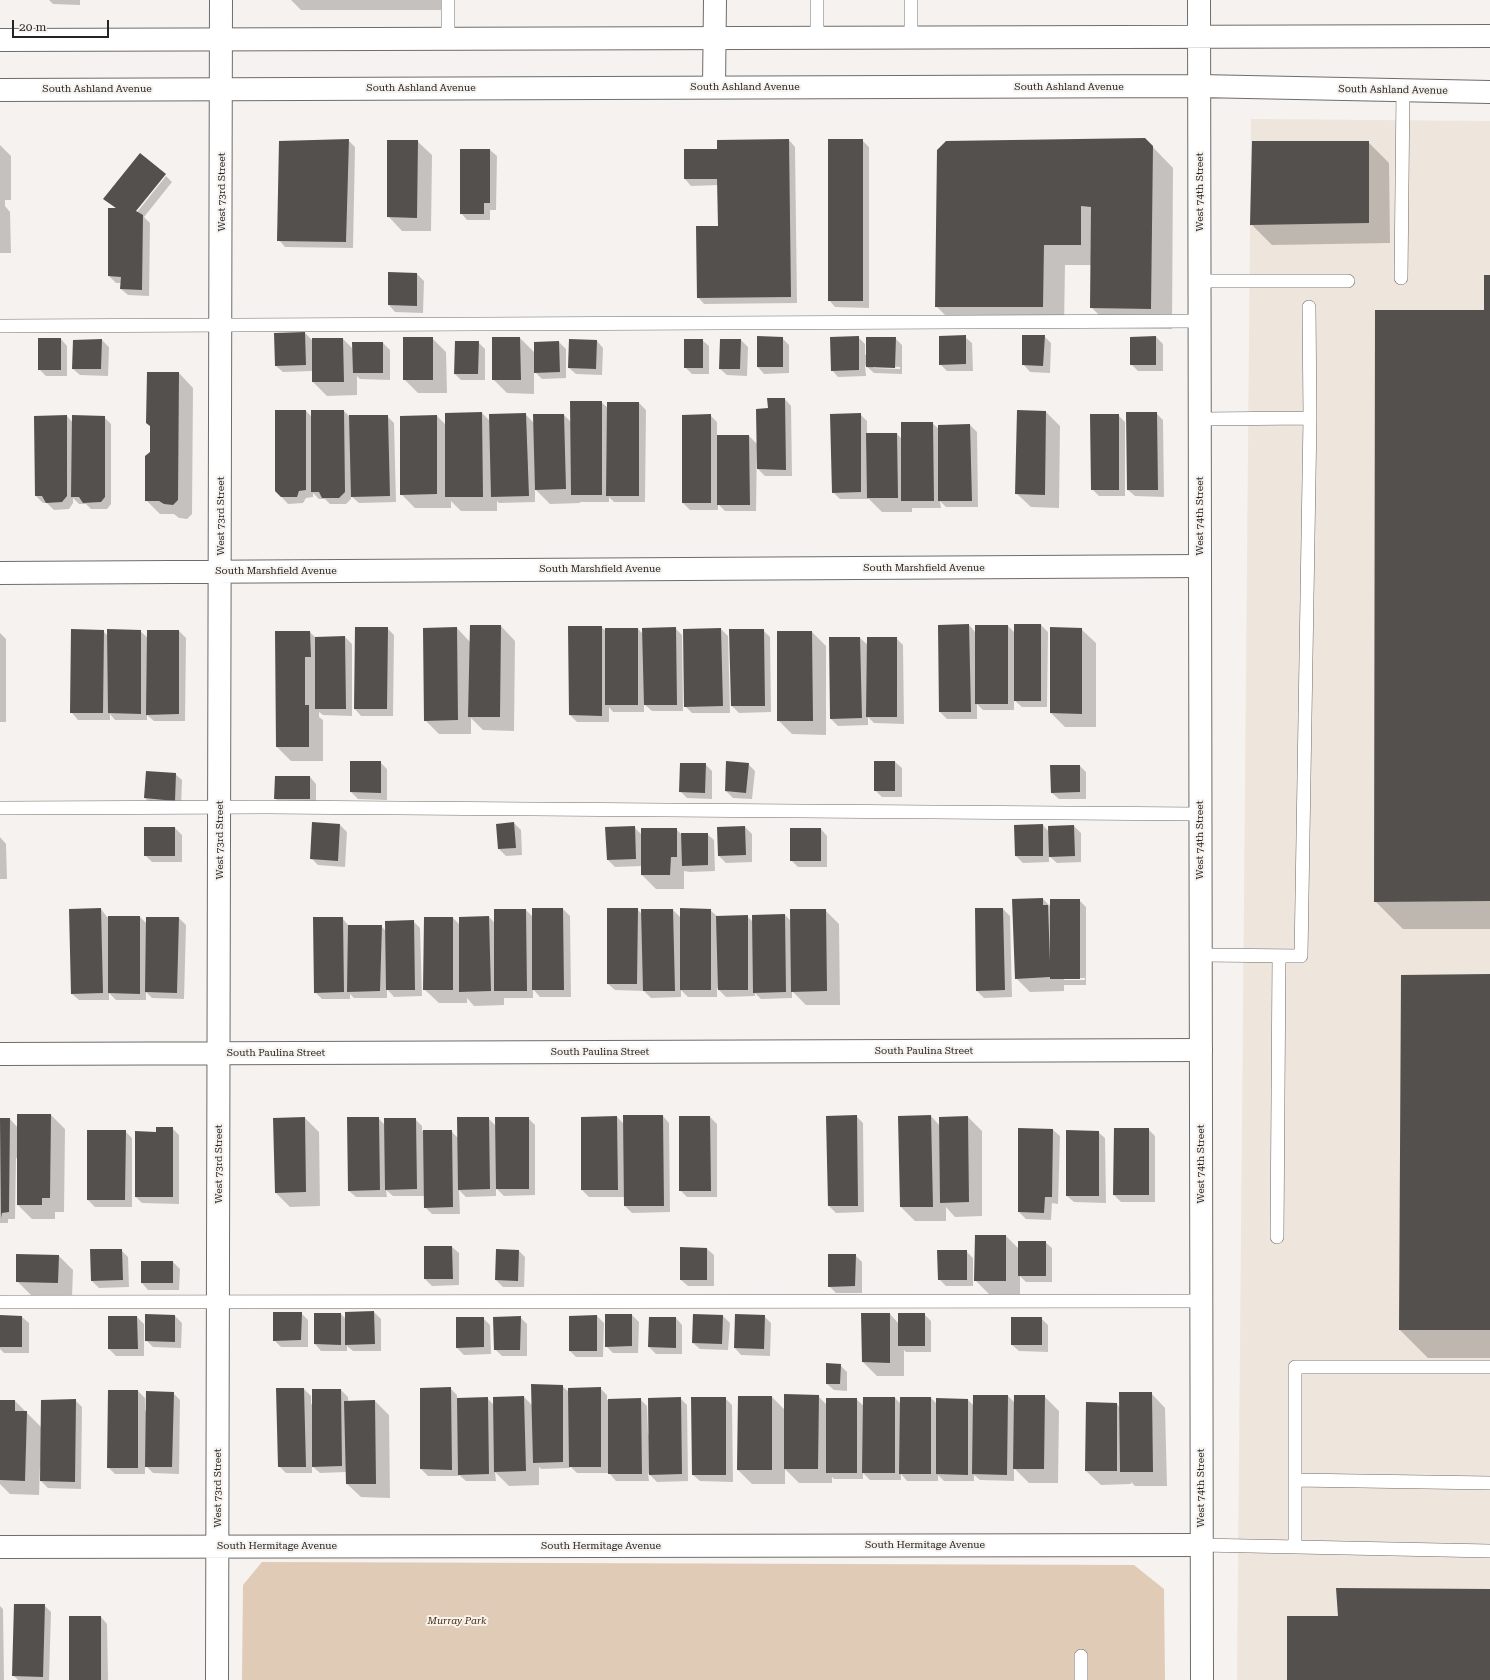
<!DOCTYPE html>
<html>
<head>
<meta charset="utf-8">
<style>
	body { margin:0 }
	#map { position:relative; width:1490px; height:1680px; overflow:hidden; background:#f6f2ef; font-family:"Roboto Serif",serif }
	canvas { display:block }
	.scale { position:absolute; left:12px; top:20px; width:97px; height:18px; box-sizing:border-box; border:2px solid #252422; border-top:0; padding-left:5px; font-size:12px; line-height:14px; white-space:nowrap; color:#252422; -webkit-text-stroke:3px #f6f2ef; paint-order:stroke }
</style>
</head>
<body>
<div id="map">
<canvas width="1490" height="1680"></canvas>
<div class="scale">20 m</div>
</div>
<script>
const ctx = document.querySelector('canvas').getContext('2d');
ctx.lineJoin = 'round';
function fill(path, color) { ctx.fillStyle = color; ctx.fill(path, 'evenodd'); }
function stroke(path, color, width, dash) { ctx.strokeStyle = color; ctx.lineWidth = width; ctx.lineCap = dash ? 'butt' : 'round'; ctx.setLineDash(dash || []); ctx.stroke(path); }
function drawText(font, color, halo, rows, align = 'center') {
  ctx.font = font + ' "Roboto Serif",serif'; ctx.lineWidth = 4; ctx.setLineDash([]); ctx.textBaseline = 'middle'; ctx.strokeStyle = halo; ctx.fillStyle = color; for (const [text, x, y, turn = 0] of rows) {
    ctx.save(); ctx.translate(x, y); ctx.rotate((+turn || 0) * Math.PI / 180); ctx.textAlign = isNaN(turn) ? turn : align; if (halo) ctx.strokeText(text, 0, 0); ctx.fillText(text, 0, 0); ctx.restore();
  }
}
const built = new Path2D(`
	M1251,119L1490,121V1680H1237Z`);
const green = new Path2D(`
	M262,1562L1134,1565L1164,1589L1165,1680H242L243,1585Z`);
const shadow = new Path2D(`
	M49,0H80V5L53,4Z
	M291,0H444V10H301Z
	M1145,139L1173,168L1172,329L1112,328L1091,307L1092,265H1065L1064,328L957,327L936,306Z
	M348,140L355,147L353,248L285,247L279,240Z
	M789,140L795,147L797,303L704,304L698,297L719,227L718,185L691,186L685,179L718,150Z
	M862,140L869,147V308L835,307L829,300Z
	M417,141L432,155L431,231H402L388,216Z
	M1368,142L1389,163L1390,243L1272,245L1251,224Z
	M0,145L11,156V200H5V206L10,212L11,253H0Z
	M490,150L497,156L496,210H490V220H467L461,213Z
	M166,176L172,182L144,217L150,223L149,296L128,295L121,289V283H116L109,276L117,209L104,199L134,216Z
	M417,274L424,281L423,313L395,312L389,305Z
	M1490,276V929H1403L1375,901Z
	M305,333L313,341V339H343L353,349L383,343L390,350V380L360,379L357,376V395L327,396L313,382V371L283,372L276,366Z
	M1044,336L1051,343L1050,373L1030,372L1024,365Z
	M858,337L865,344V355L895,338L902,345V374L874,373L865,365L866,376L838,377L832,370ZM873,366L900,367V369L873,368Z
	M965,337L972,343L973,371H947L940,364Z
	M1156,337L1163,344V371H1138L1131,364Z
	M432,338L446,352L447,393H418L404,379Z
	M520,338L535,353L559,342L566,349V378L542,379L534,371V394L507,393L493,379Z
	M782,338L789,345V373L764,374L758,367Z
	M61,339L67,346V376H46L39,369Z
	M102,340L109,347L108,376L80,375L73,369Z
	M702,340L709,346V374H692L685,367Z
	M721,340H741L748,347L747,376L727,375L720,369Z
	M597,341L603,348L602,375L576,374L569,368Z
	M478,342L485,349V380H461L455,374Z
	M179,373L193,388L192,514L187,519L179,518L174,514H160L146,500L151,452Z
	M785,399L791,406L792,476H765L758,469L769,409Z
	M601,402L608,408L639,403L646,410L645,502H614L609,497V502H580V503L550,504L535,489V502L499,503L497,501V511H461L451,501V508H415L401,494L437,416L446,425L482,413L491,422L526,415L534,423L564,415L571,422Z
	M306,411L312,417L344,411L349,416H387L394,423L396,502L359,503L351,496V499L346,504H330L325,499H319L313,493V497L306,498L303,503L288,504L276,491Z
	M1046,412L1060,426L1059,508L1031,507L1016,493Z
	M1156,413L1163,420L1164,497L1135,496L1128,490Z
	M860,414L867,421V434H897L902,439L932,423L939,429V426L970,425L977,432L978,507H946L940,501L941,508H912V512H882L869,499H840L833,492Z
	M710,415L717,422V436H749L757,444L756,511H725L718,504V510H690L683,503Z
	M1118,415L1125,422V496H1099L1092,489Z
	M67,416L73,423L104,417L111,424V504L107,509H91L86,504H79L73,498V503L69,509L54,510L47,503H43L36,496Z
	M969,625L976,633L1008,626L1015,633L1041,625L1048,632L1047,707H1022L1014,700V710H983L977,704V719H947L940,712Z
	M501,626L515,641L514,731L483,730L471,718V734H439L425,720L457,628L470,642Z
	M569,627H601L606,631L638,629L644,635L675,628L682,635L683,711H652L644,704V712H613L609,707V722H577L570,715Z
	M387,628L394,635L393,716H361L355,709Z
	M721,629L728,636L730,713H692L685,706Z
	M1081,629L1096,643V727H1065L1051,713Z
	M763,630L770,637L771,712L739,713L732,706Z
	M103,631L108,636L140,631L148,638L179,631L186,638L185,721H154L147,715V720H115L110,714V720H78L72,713Z
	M310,632L316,638L345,637L352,644V716L323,715L319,712V717L323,720V761H291L277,747Z
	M812,632L826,646V735L792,734L778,720Z
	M0,633L6,639V722H0Z
	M860,638L868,645L896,638L903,645L904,724L874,723L868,717V725L838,726L831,719Z
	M351,762H380L387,769V800L358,799L351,792Z
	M895,762L902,768V797H882L875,790Z
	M705,764L712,771V799L687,798L680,791Z
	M748,764L755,771L752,799L733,798L726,791Z
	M1080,766L1086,772V799H1059L1052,793Z
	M175,774L182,780L181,807L152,805L145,798Z
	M310,777L316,784V805H282L275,798Z
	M514,823L521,830L522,855L506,856L499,849Z
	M340,825L347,832L345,867L318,865L311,858Z
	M1043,825L1049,832L1074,826L1081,833V862L1057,863L1049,856V862L1023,863L1016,856Z
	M634,827L642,835L676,829L681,834H707L714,840L715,871L690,872L684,871V889H656L642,875V866L615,867L608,860Z
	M745,827L752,834V862L726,863L719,856L718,828Z
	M175,828L182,835V862H152L145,855Z
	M821,829L827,836V867H798L791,860Z
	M0,837L6,844L7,879H0Z
	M1043,899L1051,907L1079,900L1086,907V985H1064V991L1030,992L1016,978ZM1064,978H1085V980H1064Z
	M101,909L107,917H140L147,924L179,918L186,925L184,999L152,998L146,992V1000H116L109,993V1000H79L72,994Z
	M563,909L570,916L571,997H540L533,989V998H504V1005L474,1006L467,998V1003H439L424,989L453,918L460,925L489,917L495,923L526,910L533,917Z
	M637,909L642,914L673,910L681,918L710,910L718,917L747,916L753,922L785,915L791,921L825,910L839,924L840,1005H806L792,991V998L761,999L755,993V996L726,997L717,988V997H688L681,990V997L651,998L644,991L615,990L608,984Z
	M1003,909L1010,916L1012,997L984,998L977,991Z
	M342,918L349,926H381L387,932L413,921L420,928L422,996L394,997L387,989V998H354L350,994V999H322L315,992Z
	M1490,975V1358H1428L1400,1330L1402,976Z
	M51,1115L65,1129L64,1212H55V1219H32L18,1205V1158H16L15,1219H8V1223H0V1119H10L18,1128Z
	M663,1116L669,1123L670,1212L632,1213L625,1206V1197H589L582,1190L617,1117L624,1124Z
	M856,1116L863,1123L864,1212L836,1213L829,1206Z
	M931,1116L940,1126L968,1117L982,1131V1216L955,1217L946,1207V1221H915L901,1207L899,1117Z
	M710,1117L717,1124V1197H687L680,1190Z
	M305,1118L319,1132L320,1206L290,1207L276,1193Z
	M378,1118L385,1125L415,1119L422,1126V1131H451L458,1138L488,1118L496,1126L528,1118L535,1125V1195L504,1196L496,1188V1196L466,1197L459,1190L460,1214H432L425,1207V1196H393L386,1190L387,1197H356L349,1191Z
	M172,1128L179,1135V1204L142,1203L136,1197L157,1133Z
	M1148,1129L1155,1136V1202H1121L1114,1195Z
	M1053,1130L1060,1136L1058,1204L1052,1203L1051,1220L1026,1219L1019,1212Z
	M125,1131L132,1138V1207H95L88,1200Z
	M1098,1132L1105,1138L1106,1203L1074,1202L1067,1196Z
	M1006,1236L1019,1249L1045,1242L1052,1248V1282H1026L1020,1276V1295L989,1294L975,1280Z
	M452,1247L459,1253V1285L432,1286L425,1279Z
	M707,1249L714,1255V1286H688L681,1280Z
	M91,1250H121L128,1257L129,1287L99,1288L92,1281Z
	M497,1250H518L525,1257L524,1287H503L496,1280Z
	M966,1251L973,1258V1286H946L939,1279Z
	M17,1255L59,1256L73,1270L72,1297L31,1295L17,1281Z
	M855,1255L862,1262V1293H836L829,1286Z
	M173,1262L180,1269L179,1290H148L142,1283Z
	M374,1312L381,1319V1351H353L347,1346V1351H321L315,1344V1314H341L346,1319Z
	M301,1313L308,1320V1347H281L274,1340Z
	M862,1314H890L899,1324L924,1314L931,1321V1352H906L904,1350V1376H877L863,1362Z
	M146,1315L175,1316L182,1323L181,1348L153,1347L146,1340Z
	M632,1315L639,1322L638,1353H613L606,1346Z
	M0,1316L22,1317L29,1323V1353H4L0,1349Z
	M597,1316L604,1323L603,1357H576L570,1351Z
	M723,1316L730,1323L728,1350L700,1349L693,1343Z
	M764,1316L771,1323L770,1356L741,1355L735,1348Z
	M137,1317L144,1324V1356H116L109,1349Z
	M520,1317L527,1324V1356H502L495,1349Z
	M483,1318L490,1325L491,1354L464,1355L457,1348Z
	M676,1318L682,1325V1354H656L649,1347Z
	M1041,1318L1048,1325V1352L1019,1351L1012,1345Z
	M840,1365L847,1372V1391L834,1390L827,1384Z
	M562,1386L569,1392L600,1388L607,1395V1400L640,1399L647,1406L648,1434H650L680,1398L687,1405L688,1481L657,1482L648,1473L649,1481H616L609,1473H577L570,1466V1468L541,1469L539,1467V1485L509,1486L495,1472L496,1481H466L458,1474L459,1476H428L421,1469L450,1388L457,1395V1399L487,1398L494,1405L524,1397L533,1406Z
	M304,1389L311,1396V1404L341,1390L348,1397V1401H375L389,1415L390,1498L361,1497L346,1483V1472L320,1473L312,1466V1473H286L279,1466Z
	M138,1391L145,1398V1411L173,1393L180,1400L179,1474L153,1473L145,1465V1474H115L108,1467Z
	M1151,1393L1165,1408L1167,1486H1135L1131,1482V1484L1101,1485L1086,1471L1117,1404L1120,1408Z
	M818,1396L827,1405L856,1399L864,1406V1398H895L901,1404V1398H931L937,1404V1399L968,1400L974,1406L1008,1396L1015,1403L1044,1396L1059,1411L1058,1483H1029L1014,1468V1481L980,1480L974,1475V1481H944L938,1475V1481H907L901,1474V1480H870L863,1473V1479H834L832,1477V1483H799L785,1469V1484H752L738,1470L772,1397L785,1410Z
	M725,1398L732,1405L733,1482L700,1481L693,1475Z
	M75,1400L82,1407L81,1489L48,1488L41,1481L42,1466H40L39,1495L10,1494L0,1484V1401H15L42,1428Z
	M44,1605L51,1612L49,1680H18L13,1675Z
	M0,1606L3,1609L4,1680H0Z
	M101,1617L107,1624L108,1680H70Z`);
const building = new Path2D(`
	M1145,138L1153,146L1151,309L1090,308L1091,207L1081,206V245H1044L1043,307H935L937,150L946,141Z
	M349,139L346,242L277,241L279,141Z
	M789,139L791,297L697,298L696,226H718L717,179H684V149H717V140Z
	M828,139H863V301H828Z
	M387,140H418L417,218L387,217Z
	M1252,141H1369V223L1250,225Z
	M460,149H490V203H484V214H460Z
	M140,153L166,174L136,211L143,215L142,290L120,289L121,277L108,276V208H116L103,199Z
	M388,272L417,273V306L388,305Z
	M1484,275H1490V901L1374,902L1375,310H1484Z
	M305,332L306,365L275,366L274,333Z
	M966,335V364L939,365V336Z
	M1022,335H1045L1043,366L1022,365Z
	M757,336L783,337V367H757Z
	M859,336V370L831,371L830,337Z
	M1156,336V365H1130V337Z
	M403,337H433V380H403Z
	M492,337H520L521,380H492Z
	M866,337H896L895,368L866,367Z
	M38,338H61V370H38Z
	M312,338H343L344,382H312Z
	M102,339L101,369H72L73,340Z
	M569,339L597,340L596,369L568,368Z
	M684,339H703V368H684Z
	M720,339H741L740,369H719Z
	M455,341H479L478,374H454Z
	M559,341L560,372L534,373V342Z
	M352,342H383V373H353Z
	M147,372H179L178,500L173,505L164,504L159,501H145V456L150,452V426L146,423Z
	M767,398H785L786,470L757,469L756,409L768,408Z
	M570,401H602V495H571Z
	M607,402H639V496H606Z
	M275,410H306V490L299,491L297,497H281L275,491Z
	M311,410H344L345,492L339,498H322L319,492H311Z
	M1017,410L1046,411L1045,495L1015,494Z
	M482,412L483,497H445V413Z
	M1126,412H1157L1158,490H1127Z
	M526,413L529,496L491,497L489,414Z
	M861,413V492L832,493L830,414Z
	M533,414H564L566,489L535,490Z
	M711,414V503H682V415Z
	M1090,414H1119V490H1091Z
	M67,415V496L62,502L46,503L42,496H35L34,416Z
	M72,415L105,416V497L101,502L83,503L79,497H71Z
	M349,415H388L390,496L351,497Z
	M437,415V494L400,495V416Z
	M901,422H933L934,501H901Z
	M970,424L972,501H938V425Z
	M866,433H897L898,498H867Z
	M717,435H749L750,505H717Z
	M969,624L971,712H939L938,625Z
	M1014,624H1041V701H1014Z
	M470,625H501L500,717H468Z
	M975,625H1008V704H975Z
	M568,626H602V716L569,715Z
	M355,627H388L387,709H354Z
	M457,627L458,720L424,721L423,628Z
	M676,627L677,705H644L642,628Z
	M1050,627L1082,628V714L1050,713Z
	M605,628H638V705H605Z
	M721,628L723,706L684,707L683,629Z
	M71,629L104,630L103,713H70Z
	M107,629L141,630V714L108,713Z
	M729,629H764L765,706H731Z
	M147,630H179V714L146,715Z
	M275,631H310L311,657H305V705H309V747H276Z
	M777,631H812L813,721H777Z
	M345,636L346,709H315V637Z
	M829,637H860L862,718L830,719Z
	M867,637H897V717H866Z
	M350,761H381V793L350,792Z
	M726,761L749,763L746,793L725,791Z
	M874,761H895V791H874Z
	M680,763H706L705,793L679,792Z
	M1050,765H1080V792L1051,793Z
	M146,771L176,773L175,801L144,798Z
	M275,776H310V799H274Z
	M312,822L340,824L338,861L310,859Z
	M514,822L516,848L498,849L496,824Z
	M1043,824V856H1015L1014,825Z
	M1074,825L1075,856L1049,857L1048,826Z
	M635,826L636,859L607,860L605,827Z
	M745,826L746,855L718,856L717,827Z
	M144,827H175V856H144Z
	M641,828H677V857H671L670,875H641Z
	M790,828H821V861H790Z
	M681,833H708V865L682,866Z
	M1043,898V905H1048L1050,962V899H1080V979H1050V977L1015,979L1012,899Z
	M101,908L103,993L71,994L69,909Z
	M532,908H563L564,990H532Z
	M607,908H638L637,984H607Z
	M680,908L711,909V990H680Z
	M975,908H1003L1005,990L976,991Z
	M494,909H526L527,991H494Z
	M641,909H673L675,991H643Z
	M790,909H826L827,991L791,992Z
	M785,914L786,992L753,993L752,915Z
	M748,915V990H718L716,916Z
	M108,916H140V994L108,993Z
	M489,916L491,991L459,992V917Z
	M146,917H179L177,993L145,992Z
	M313,917H343L344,992L314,993Z
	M424,917H453V990H423Z
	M414,920L415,990H386L385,921Z
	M348,925H382L380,991L347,992Z
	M1490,974V1330H1399L1401,975Z
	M17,1114H51L50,1198H42V1205H17Z
	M623,1115H663L664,1206H624Z
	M857,1115L858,1206H828L826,1116Z
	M931,1115L933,1207H900L898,1116Z
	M617,1116L618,1190H581V1117Z
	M679,1116H710L711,1191H679Z
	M968,1116L969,1202L940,1203L939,1117Z
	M305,1117L306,1192L275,1193L273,1118Z
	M347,1117H379L380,1190L348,1191Z
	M457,1117H489L490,1189L458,1190Z
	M495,1117H529V1189H496Z
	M0,1118H10L9,1212L2,1213L1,1218Z
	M384,1118H416L417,1189L385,1190Z
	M156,1127H173V1197H135V1131L156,1132Z
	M1018,1128L1053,1129L1052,1197H1045L1044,1213L1018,1212Z
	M1114,1128H1149V1195H1113Z
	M87,1130H126L125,1200H87Z
	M423,1130H452L453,1207L424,1208Z
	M1066,1130L1099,1131V1196H1066Z
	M975,1235H1006V1281H974Z
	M1018,1241H1046V1276H1018Z
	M424,1246H452L453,1279H424Z
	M680,1247L707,1248V1280H680Z
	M90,1249H122L123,1280L91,1281Z
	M496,1249L519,1250L518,1281L495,1280Z
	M937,1250H967V1280H938Z
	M16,1254L59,1255L58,1283L16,1282Z
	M828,1254H856L855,1286L828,1287Z
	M141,1261H173V1283H141Z
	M374,1311L375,1344L345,1345V1312Z
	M273,1312H302L301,1340L273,1341Z
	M314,1313H341V1345L314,1344Z
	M861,1313H890V1363L862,1362Z
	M898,1313H925V1346H898Z
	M145,1314L175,1315V1342L145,1341Z
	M605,1314H632V1346L605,1347Z
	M693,1314L723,1315L722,1344L692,1343Z
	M735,1314L765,1315L764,1349L734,1348Z
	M0,1315L22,1316V1347H0Z
	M597,1315V1351H569V1316Z
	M108,1316H137L138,1349H108Z
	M521,1316L520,1350H494L493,1317Z
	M456,1317H484V1347L456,1348Z
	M649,1317H676V1348L648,1347Z
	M1011,1317H1042V1345H1011Z
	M826,1363L841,1364L840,1384H826Z
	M531,1384L563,1385V1462L533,1463Z
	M451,1387L452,1470L420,1469V1388Z
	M601,1387V1467H569L568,1388Z
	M276,1388H304L306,1467H278Z
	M312,1389H341L342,1466L312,1467Z
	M108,1390H138V1468H107Z
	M146,1391L174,1392L172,1467H145Z
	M1119,1392H1152L1153,1472H1120Z
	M784,1394L819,1395L818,1469H784Z
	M973,1395H1008L1007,1475L972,1474Z
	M1014,1395H1045L1044,1469H1013Z
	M524,1396L526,1471L494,1472L493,1397Z
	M738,1396H772V1470H737Z
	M488,1397L489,1474L458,1475L457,1398Z
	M681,1397L682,1474L649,1475L648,1398Z
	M691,1397H726V1475H692Z
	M863,1397H895V1473H862Z
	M900,1397H931V1474H899Z
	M641,1398L642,1474H608V1399Z
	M826,1398H857V1473H826Z
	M936,1398L968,1399V1475L936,1474Z
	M76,1399L75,1482L40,1481L41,1400Z
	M0,1400H15V1411H27L25,1481L0,1480Z
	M375,1400L376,1484H346L344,1401Z
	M1086,1402L1117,1403V1471H1085Z
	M1336,1588L1490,1589V1680H1287V1616H1338Z
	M14,1604H45L43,1677L12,1676Z
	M69,1616H101V1680H69Z`);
const lane = new Path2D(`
	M817,37V0
	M911,37V0
	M448,38V0
	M1401,278L1403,90
	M1200,281H1348
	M0,326L1199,321
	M1200,419L1310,418L1309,307
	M0,808L266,807L1200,814
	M1201,955L1301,956L1310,418
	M1277,1237L1279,957
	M0,1302L1201,1301
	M1295,1480L1490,1483
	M1201,1545L1490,1551
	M1295,1547V1367H1490
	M1081,1656V1680`);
const street = new Path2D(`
	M714,87L715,0
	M0,573L1200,566
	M0,1054L1201,1050
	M0,1547L1201,1545
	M217,1680L221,0`);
const secondary = new Path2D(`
	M1199,0L1202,1680
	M0,40L1490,36
	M0,90L1199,86L1490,92`);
const streetNames = [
	["South Ashland Avenue",745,87],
	["South Ashland Avenue",1069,87],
	["South Ashland Avenue",421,88],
	["South Ashland Avenue",97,89],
	["South Ashland Avenue",1393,90,1],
	["West 73rd Street",222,192,-90],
	["West 74th Street",1200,192,-90],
	["West 73rd Street",221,516,-90],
	["West 74th Street",1200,516,-90],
	["South Marshfield Avenue",924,568],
	["South Marshfield Avenue",600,569],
	["South Marshfield Avenue",276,571],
	["West 73rd Street",220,840,-90],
	["West 74th Street",1200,840,-90],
	["South Paulina Street",924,1051],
	["South Paulina Street",600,1052],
	["South Paulina Street",276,1053],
	["West 73rd Street",219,1164,-90],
	["West 74th Street",1201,1164,-90],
	["West 73rd Street",218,1488,-90],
	["West 74th Street",1201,1488,-90],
	["South Hermitage Avenue",925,1545],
	["South Hermitage Avenue",277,1546],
	["South Hermitage Avenue",601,1546]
];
const parkNames = [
	["Murray Park",457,1621]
];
fill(built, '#eee5dc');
fill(green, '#e0cbb7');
fill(shadow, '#0003');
fill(building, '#53504e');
stroke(lane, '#6f6c69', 14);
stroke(street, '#6f6c69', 24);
stroke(secondary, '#6f6c69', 24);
stroke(lane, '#fff', 13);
stroke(street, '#fff', 22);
stroke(secondary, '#fff', 22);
drawText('10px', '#252422', '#f6f2ef', streetNames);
drawText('italic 10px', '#4b2a00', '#f6f2ef', parkNames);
</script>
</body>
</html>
